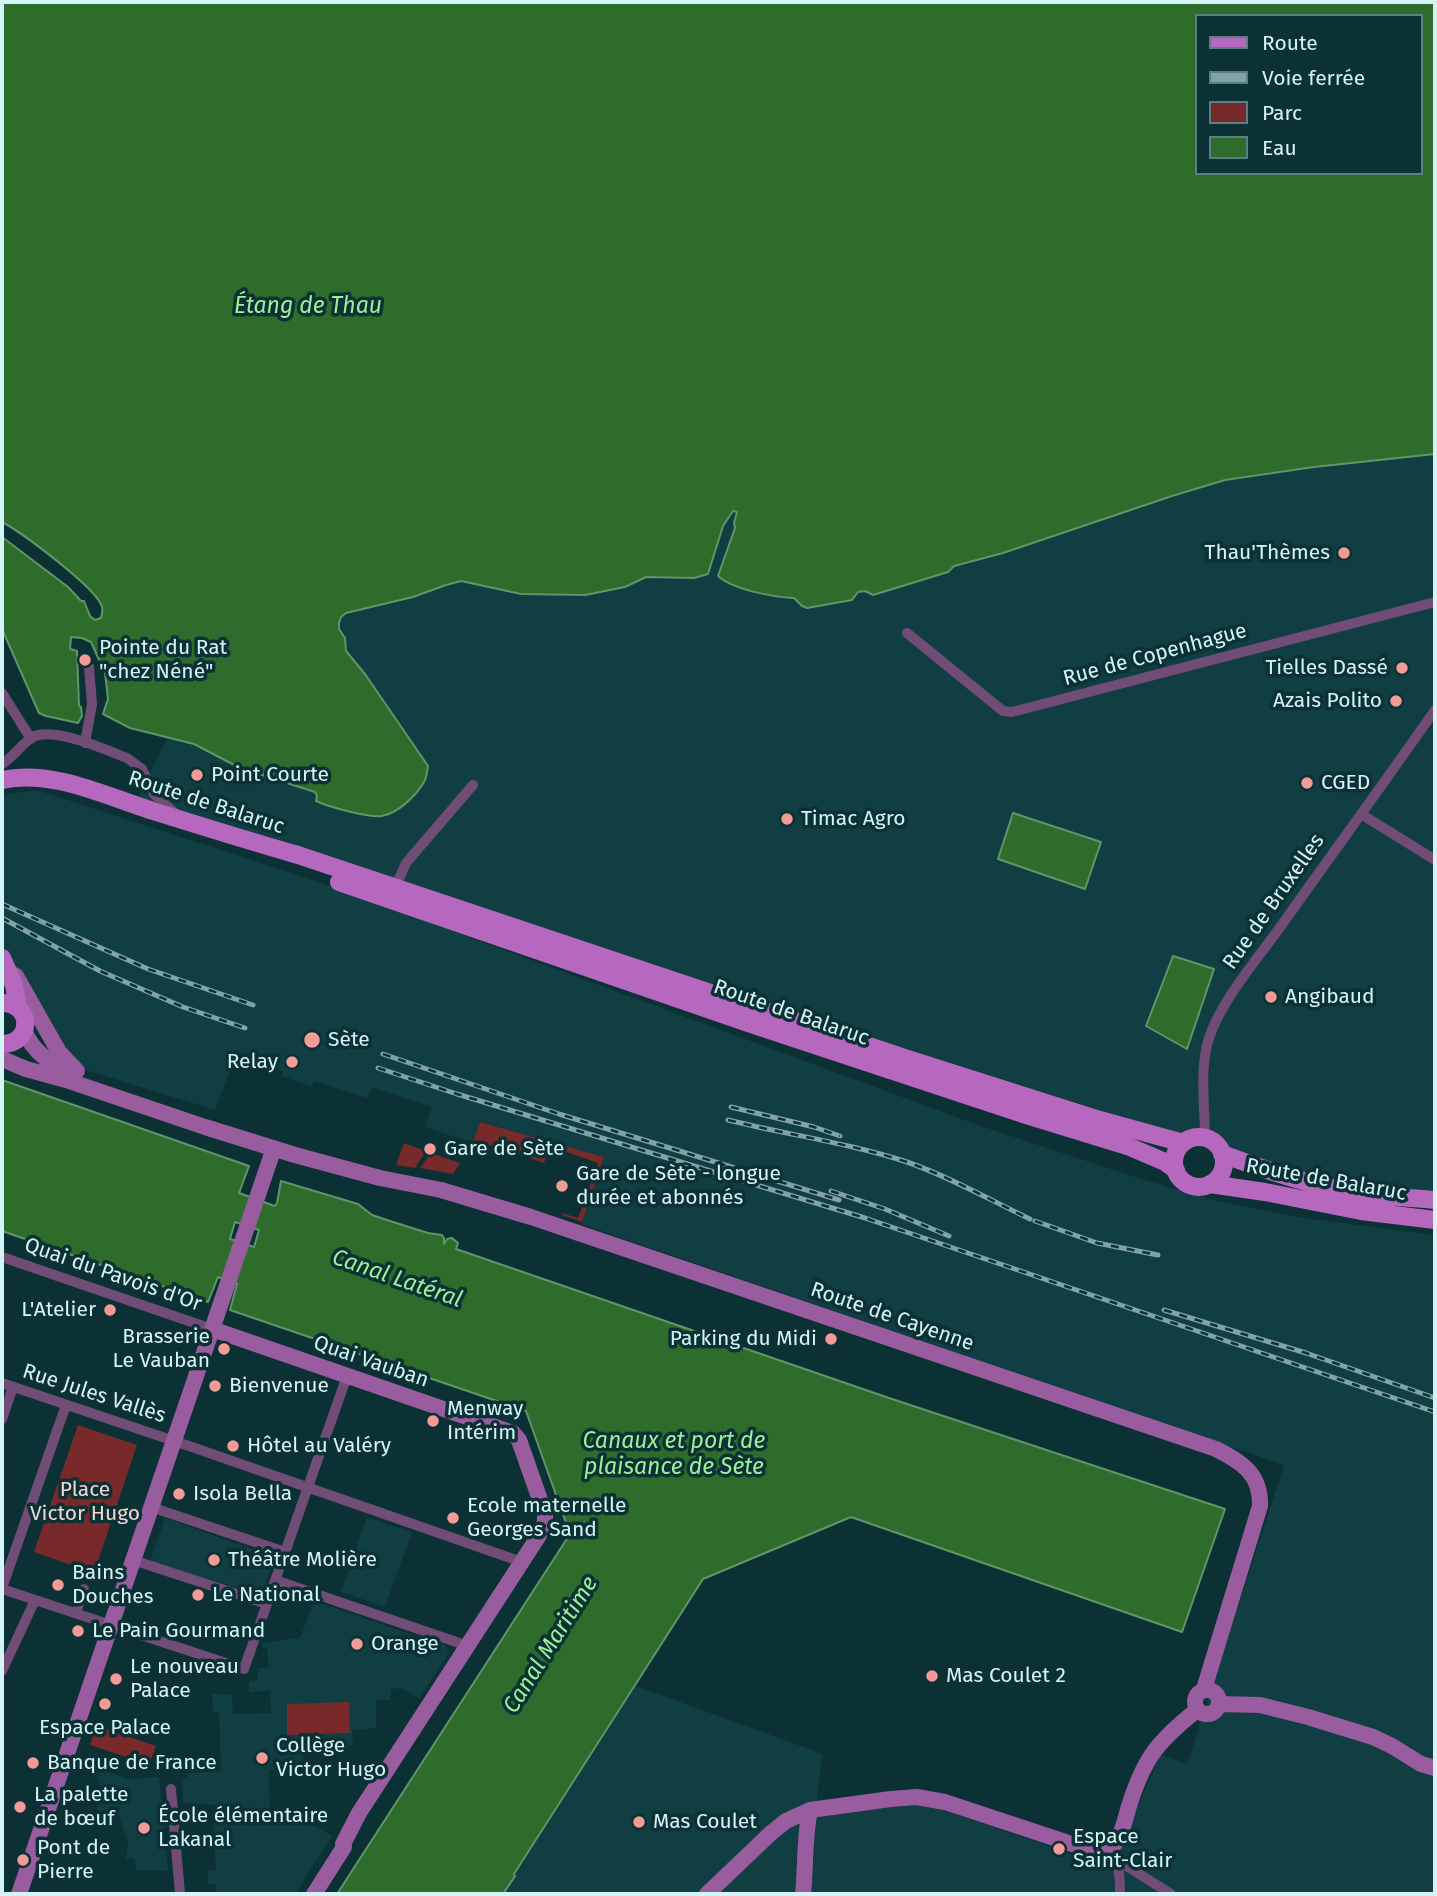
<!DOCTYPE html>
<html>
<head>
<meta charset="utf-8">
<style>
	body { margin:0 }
	#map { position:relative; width:1437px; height:1896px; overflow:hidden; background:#0b3135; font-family:"Fira Sans",sans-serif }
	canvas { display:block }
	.frame { position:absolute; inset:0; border:4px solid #d3f5f8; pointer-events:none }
	.legend { position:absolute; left:1195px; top:14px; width:228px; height:161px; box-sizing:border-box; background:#0b3135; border:2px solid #5b7f83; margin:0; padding:9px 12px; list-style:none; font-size:21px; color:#d3f5f8 }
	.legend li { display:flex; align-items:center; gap:14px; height:35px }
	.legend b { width:35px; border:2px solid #5b7f83 }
</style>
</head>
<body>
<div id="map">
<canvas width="1437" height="1896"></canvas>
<div class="frame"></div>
<ul class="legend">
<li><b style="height:9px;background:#b668bf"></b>Route</li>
<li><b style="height:9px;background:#80a3a7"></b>Voie ferrée</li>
<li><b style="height:19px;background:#78292a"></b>Parc</li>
<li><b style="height:19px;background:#2e6c2c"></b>Eau</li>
</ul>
</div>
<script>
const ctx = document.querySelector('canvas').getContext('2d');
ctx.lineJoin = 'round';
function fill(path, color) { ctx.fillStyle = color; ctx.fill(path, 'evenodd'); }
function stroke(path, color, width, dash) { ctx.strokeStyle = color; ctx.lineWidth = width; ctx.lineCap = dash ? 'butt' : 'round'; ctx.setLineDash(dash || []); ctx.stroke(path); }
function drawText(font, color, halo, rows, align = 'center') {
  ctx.font = font + ' "Fira Sans",sans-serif'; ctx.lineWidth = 7; ctx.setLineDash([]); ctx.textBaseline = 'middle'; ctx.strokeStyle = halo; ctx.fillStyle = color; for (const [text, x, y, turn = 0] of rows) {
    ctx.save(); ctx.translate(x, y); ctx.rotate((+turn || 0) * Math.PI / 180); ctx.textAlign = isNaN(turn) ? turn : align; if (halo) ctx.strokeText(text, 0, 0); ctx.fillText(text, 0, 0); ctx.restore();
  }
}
const built = new Path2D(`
	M1435,454V1191L1327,1182L135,804L168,737L194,744L240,768L315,792L317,801L325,805L380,816L392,812L428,766L365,674L346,651L345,639L339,629V623L341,617L346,613L413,597L446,585L461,581L521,594L585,595L625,587L646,577L694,578L708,574L723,526L728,521L732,511L738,512L734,523L735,528L718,576L779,597L794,598L802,606L807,608L816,607L852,600L858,592L865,591L873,595L901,587L948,572L954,566L1003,553L1172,496L1225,480L1314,467Z
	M37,790L331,886L978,1125L1138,1178L1217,1201L1298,1217L1435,1235V1894H503L636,1686L823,1754L814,1816L926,1804L1109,1867L1161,1755L1187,1764L1284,1465L581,1224L604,1157L481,1122L473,1143L425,1127L432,1107L372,1087L367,1098L314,1081L312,1087L282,1076L283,1071L236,1054L215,1110L79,1068L65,1052L26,983L2,948V797L8,794Z
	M367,1517L412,1532L385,1607L341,1592Z
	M165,1518L274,1557L262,1596L150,1561Z
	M314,1601L446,1646L449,1653L419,1699L403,1688L391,1689L390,1700H376V1728L352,1730L353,1746L303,1743L304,1769L269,1770L270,1812H287L288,1820H299V1823H310L332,1836L295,1894H217L216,1885L207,1884L209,1870H216L213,1820L216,1805L183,1803L182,1778H187V1773L221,1771L219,1712L213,1711L212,1694L232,1695L233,1714L271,1713L270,1691L249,1692V1681L258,1680L257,1669L269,1667L267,1648H262V1643L300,1638Z
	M101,1769L128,1779L159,1777L168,1871L136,1870L134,1858L126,1859L128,1844L118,1813L97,1811L100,1782L97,1780Z`);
const green = new Path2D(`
	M480,1122L604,1157L582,1222L562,1215V1213L578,1218L598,1163L550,1146L544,1163L489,1145L487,1147L473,1143Z
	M404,1143L426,1151L415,1168L396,1165Z
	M431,1153L460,1163L453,1174L420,1168Z
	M78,1425L137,1445L94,1573L34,1552Z
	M349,1702L350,1733L287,1735V1704Z
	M96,1725L156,1746L149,1765L90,1745Z`);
const water = new Path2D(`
	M2,2H1435V454L1314,467L1225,480L1172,496L1003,553L954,566L948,572L873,595L865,591L858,592L852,600L807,608L802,606L794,598C773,597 734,590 718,576L735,528L734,523L737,512L733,511L723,526L708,574L694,578L646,577L625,587L585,595L521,594L461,581L446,585L413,597L346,613L341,617L339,623V629L345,638L346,651L365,674L428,766C427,771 427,777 424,782C416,796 398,813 382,816C369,818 329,807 316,801L317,796L315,792L240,768L194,744L130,728L103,714L108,699L105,673L91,642L82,638L71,637L70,649L77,651L79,706L81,707L82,716L78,723L46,716L39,713L2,629V537L68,587L81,601H84L90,616L95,620L101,618C102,614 103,611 102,607C97,588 21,532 2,522ZM1197,16H1421V173H1197Z
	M1013,813L1101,842L1085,889L998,859Z
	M1173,956L1214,969L1187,1049L1146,1026Z
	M2,1080L249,1166L239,1193L272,1205L275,1206L277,1203L281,1181L358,1204L372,1215L390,1221L428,1233L442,1235L444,1238V1244L447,1239L452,1238L458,1243L456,1249L889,1398L1225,1509L1182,1632L851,1517L703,1579L514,1874L515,1876L503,1894H337L570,1534L526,1411L230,1310L237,1284L218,1277L208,1302L2,1231ZM235,1222L259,1230L254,1247L230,1239Z`);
const street = new Path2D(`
	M907,633L1003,711L1012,712L1435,602
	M2,693L31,739
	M85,743L92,704L89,667
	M2,764C13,757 20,746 31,738C51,725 106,750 127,758L142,769L154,794L177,815
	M1361,814L1435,860
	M395,888L406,863L473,785
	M1205,1138C1205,1106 1199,1069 1209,1038C1221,1001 1258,958 1281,926C1332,854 1384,783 1435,710
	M2,1257L212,1329
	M2,1383L189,1446L522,1562
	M2,1419L13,1387
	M151,1507L285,1552
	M133,1560L267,1604
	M275,1580L468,1646
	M2,1588L66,1405
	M2,1589L244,1669L347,1376
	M76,1613L84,1589
	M2,1671L35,1600
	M171,1789L180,1894
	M1109,1850C1120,1862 1120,1879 1120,1894
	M1118,1866L1125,1865L1171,1894`);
const secondary = new Path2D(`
	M12,974L16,976L59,1052L77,1071
	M24,1030C33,1053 52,1064 72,1075
	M2,1059L26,1069L66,1080L205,1127L295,1155L380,1178L441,1190L531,1217L1216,1449C1242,1462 1261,1474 1260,1506L1204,1689
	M212,1329L513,1433L519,1440L545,1514V1522L538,1537L359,1813L343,1844L344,1847L314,1894
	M1195 1702a12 12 0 1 1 24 0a12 12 0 1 1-24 0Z
	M1219,1704L1260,1705L1308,1717L1373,1737L1392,1746L1421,1764L1435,1768
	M19,1894L274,1148
	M707,1894L771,1833L786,1821L810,1810L891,1799L917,1797L945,1802L1087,1849L1104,1853C1121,1845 1124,1822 1129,1806C1144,1758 1158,1741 1197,1710
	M803,1894C806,1866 804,1838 810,1810`);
const primary = new Path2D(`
	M2,780C52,769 105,796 153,811C201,826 249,841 298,855L905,1058L1100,1120L1183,1143
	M339,882L751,1024L1026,1115L1130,1147L1165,1162L1176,1170
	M2,958L14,985L18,1008
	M2,1003C33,1003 33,1044 2,1044
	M1174 1162a25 25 0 1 1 50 0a25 25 0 1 1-50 0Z
	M1222,1154C1258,1167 1294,1180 1332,1188C1365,1196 1401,1197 1435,1200
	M1210,1184L1265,1192L1361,1211L1435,1220`);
const rail = new Path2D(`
	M2,904L148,969L253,1005
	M2,918L100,971L183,1007L245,1028
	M383,1054L559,1114L839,1200
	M378,1068L457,1094L865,1218L1435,1412
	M731,1107L814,1127L840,1136
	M728,1120C788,1135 849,1143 907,1162C950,1177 990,1200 1030,1219
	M831,1191L885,1209L949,1236
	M1035,1221L1097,1243L1158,1255
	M1164,1310L1306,1353L1435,1398`);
const markers = [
	[1344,553,7,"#f59b97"],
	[85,660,7,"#f59b97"],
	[1402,668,7,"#f59b97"],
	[1396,701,7,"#f59b97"],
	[197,775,7,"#f59b97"],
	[1307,783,7,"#f59b97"],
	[787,819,7,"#f59b97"],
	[1271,997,7,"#f59b97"],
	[312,1040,9,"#f59b97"],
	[292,1062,7,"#f59b97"],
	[430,1149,7,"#f59b97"],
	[562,1186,7,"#f59b97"],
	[110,1310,7,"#f59b97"],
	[831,1339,7,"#f59b97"],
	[224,1349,7,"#f59b97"],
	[215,1386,7,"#f59b97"],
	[433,1421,7,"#f59b97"],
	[233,1446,7,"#f59b97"],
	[179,1494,7,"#f59b97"],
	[453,1518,7,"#f59b97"],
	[214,1560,7,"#f59b97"],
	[58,1585,7,"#f59b97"],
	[198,1595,7,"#f59b97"],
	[78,1631,7,"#f59b97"],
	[357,1644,7,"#f59b97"],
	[932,1676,7,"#f59b97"],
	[116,1679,7,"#f59b97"],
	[105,1704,7,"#f59b97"],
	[262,1758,7,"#f59b97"],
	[33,1763,7,"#f59b97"],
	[20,1807,7,"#f59b97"],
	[639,1822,7,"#f59b97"],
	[144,1828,7,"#f59b97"],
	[1059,1849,7,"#f59b97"],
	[23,1860,7,"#f59b97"]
];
const poiNames = [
	["Thau'Thèmes",1330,553,"right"],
	["Pointe du Rat",99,648],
	["\"chez Néné\"",99,672],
	["Tielles Dassé",1388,668,"right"],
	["Azais Polito",1382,701,"right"],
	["Point Courte",211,775],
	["CGED",1321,783],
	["Timac Agro",801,819],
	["Angibaud",1285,997],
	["Sète",328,1040],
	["Relay",278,1062,"right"],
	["Gare de Sète",444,1149],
	["Gare de Sète - longue",576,1174],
	["durée et abonnés",576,1198],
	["L'Atelier",96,1310,"right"],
	["Brasserie",210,1337,"right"],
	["Le Vauban",210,1361,"right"],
	["Parking du Midi",817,1339,"right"],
	["Bienvenue",229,1386],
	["Menway",447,1409],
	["Intérim",447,1433],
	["Hôtel au Valéry",247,1446],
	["Isola Bella",193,1494],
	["Ecole maternelle",467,1506],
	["Georges Sand",467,1530],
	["Théâtre Molière",228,1560],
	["Bains",72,1573],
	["Douches",72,1597],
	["Le National",212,1595],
	["Le Pain Gourmand",92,1631],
	["Orange",371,1644],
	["Le nouveau",130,1667],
	["Palace",130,1691],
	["Mas Coulet 2",946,1676],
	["Espace Palace",105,1728,"center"],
	["Collège",276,1746],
	["Victor Hugo",276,1770],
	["Banque de France",47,1763],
	["La palette",34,1795],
	["de bœuf",34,1819],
	["École élémentaire",158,1816],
	["Lakanal",158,1840],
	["Mas Coulet",653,1822],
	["Espace",1073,1837],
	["Saint-Clair",1073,1861],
	["Pont de",37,1848],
	["Pierre",37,1872]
];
const streetNames = [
	["Rue de Copenhague",1155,655,-15],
	["Route de Balaruc",206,803,18],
	["Rue de Bruxelles",1274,902,-55],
	["Route de Balaruc",791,1013,19],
	["Route de Balaruc",1326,1180,10],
	["Quai du Pavois d'Or",113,1275,19],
	["Route de Cayenne",892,1317,19],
	["Quai Vauban",371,1362,19],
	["Rue Jules Vallès",94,1394,18]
];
const parkNames = [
	["Place",85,1490],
	["Victor Hugo",85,1514]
];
const waterNames = [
	["Étang de Thau",308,307],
	["Canal Latéral",397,1279,19],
	["Canaux et port de",674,1442],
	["plaisance de Sète",674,1468],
	["Canal Maritime",551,1645,-58]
];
fill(built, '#103e42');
fill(green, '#78292a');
fill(water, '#2e6c2c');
stroke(water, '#609569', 2);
stroke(street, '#714c76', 10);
stroke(secondary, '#985c9f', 16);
stroke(primary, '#b668bf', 18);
stroke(rail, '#80a3a7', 5);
stroke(rail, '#0b3135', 2.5, [8]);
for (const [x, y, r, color] of markers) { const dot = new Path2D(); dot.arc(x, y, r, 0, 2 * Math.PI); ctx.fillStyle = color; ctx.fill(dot); stroke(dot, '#0b3135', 2.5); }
drawText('21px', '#d3f5f8', '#0b3135', poiNames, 'left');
drawText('21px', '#d3f5f8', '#0b3135', streetNames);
drawText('21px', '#f1d6d4', '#0b3135', parkNames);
drawText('italic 23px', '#9cf197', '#0b3135', waterNames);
</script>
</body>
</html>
